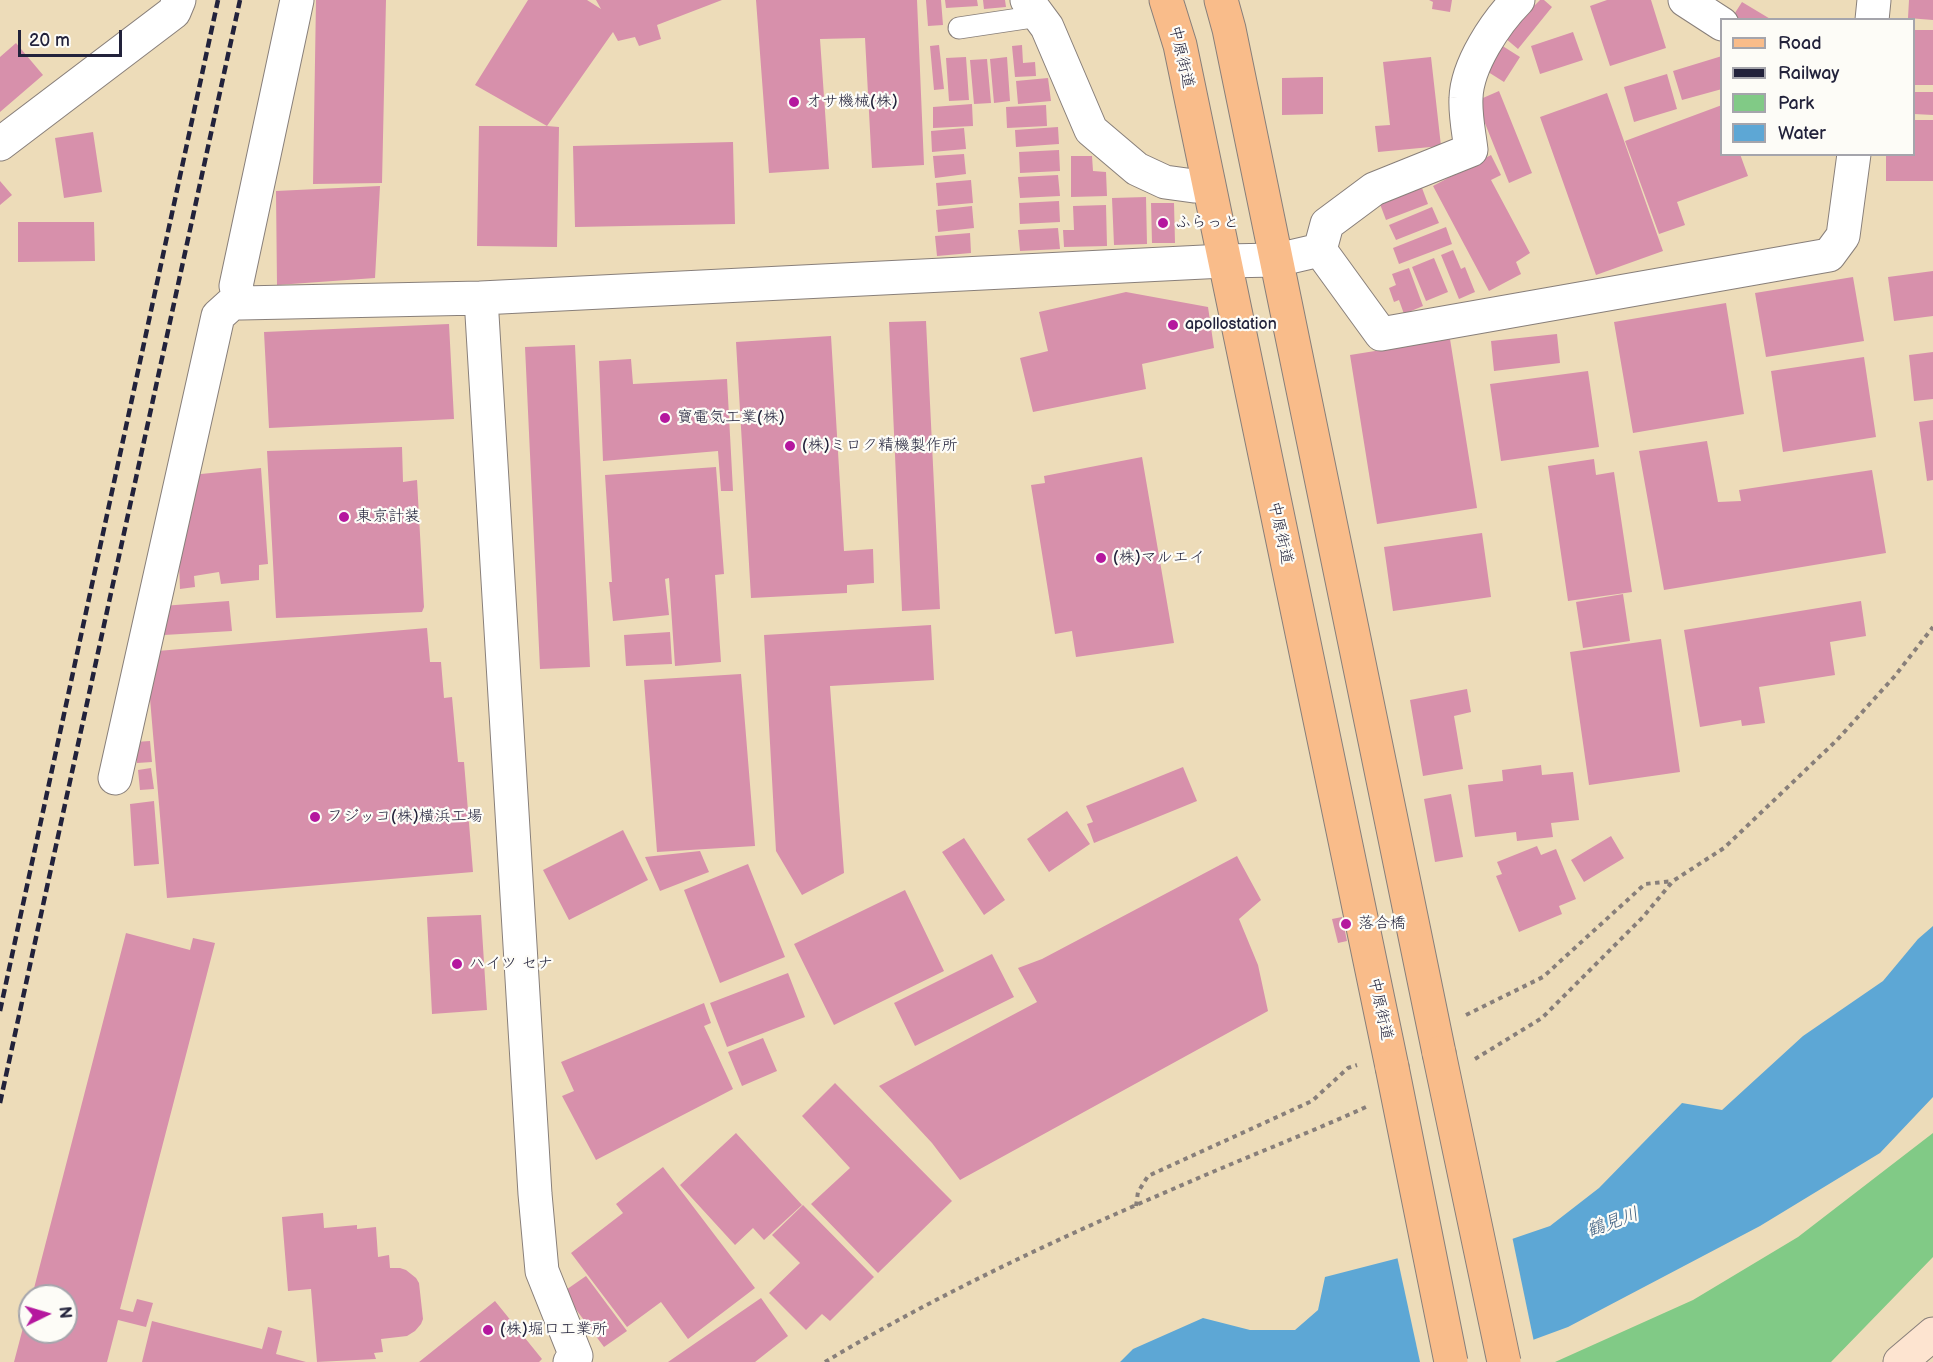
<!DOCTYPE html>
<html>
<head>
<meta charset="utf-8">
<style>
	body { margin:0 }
	#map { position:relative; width:1933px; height:1362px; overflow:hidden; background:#eddcb9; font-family:"Balsamiq Sans",sans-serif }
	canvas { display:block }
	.legend { position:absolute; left:1720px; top:18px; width:195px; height:138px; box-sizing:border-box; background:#fdfcf7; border:2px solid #a5a5ac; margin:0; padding:8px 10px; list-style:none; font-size:18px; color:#22223b }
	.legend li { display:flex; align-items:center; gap:12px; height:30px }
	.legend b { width:30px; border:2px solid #a5a5ac }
	.north { position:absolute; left:18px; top:1284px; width:60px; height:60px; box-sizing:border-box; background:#fdfcf7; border:2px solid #a5a5ac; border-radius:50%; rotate:85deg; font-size:16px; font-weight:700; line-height:24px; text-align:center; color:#22223b }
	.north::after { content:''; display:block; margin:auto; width:21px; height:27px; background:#b5179e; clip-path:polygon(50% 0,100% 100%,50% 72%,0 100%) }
	.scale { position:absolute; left:18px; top:30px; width:104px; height:27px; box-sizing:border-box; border:3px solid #22223b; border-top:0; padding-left:8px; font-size:18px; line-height:21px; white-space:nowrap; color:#22223b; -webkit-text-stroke:4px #fdfcf7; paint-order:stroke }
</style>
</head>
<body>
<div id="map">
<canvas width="1933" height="1362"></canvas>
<ul class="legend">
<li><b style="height:8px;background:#f9bc8a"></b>Road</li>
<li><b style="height:8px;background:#22223b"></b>Railway</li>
<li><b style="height:16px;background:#81ca86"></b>Park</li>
<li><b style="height:16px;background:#5da7d5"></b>Water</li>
</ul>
<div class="north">N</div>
<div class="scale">20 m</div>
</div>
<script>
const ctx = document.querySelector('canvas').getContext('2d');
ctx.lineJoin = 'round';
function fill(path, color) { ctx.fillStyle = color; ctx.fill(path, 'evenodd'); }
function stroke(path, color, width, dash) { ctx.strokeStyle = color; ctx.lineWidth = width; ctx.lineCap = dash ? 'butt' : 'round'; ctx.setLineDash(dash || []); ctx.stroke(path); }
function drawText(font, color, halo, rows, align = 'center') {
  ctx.font = font + ' "Balsamiq Sans","Klee One",sans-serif'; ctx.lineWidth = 4.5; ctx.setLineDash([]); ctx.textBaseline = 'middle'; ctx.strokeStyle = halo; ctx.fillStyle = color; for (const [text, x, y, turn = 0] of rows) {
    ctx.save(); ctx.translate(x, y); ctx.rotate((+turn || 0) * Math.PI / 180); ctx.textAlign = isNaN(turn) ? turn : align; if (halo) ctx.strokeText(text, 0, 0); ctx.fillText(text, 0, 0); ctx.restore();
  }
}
const green = new Path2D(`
	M1933,1133V1257L1831,1362H1555L1693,1300L1798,1237Z`);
const water = new Path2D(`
	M1933,926V1097L1880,1153L1760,1226L1568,1327L1473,1362H1120L1133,1349L1203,1318L1250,1330H1295L1318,1310L1325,1277L1457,1243L1509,1240L1550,1226L1599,1188L1682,1103L1722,1110L1803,1036L1883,981L1918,939Z`);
const pier = new Path2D(`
	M1512,1236L1534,1342L1482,1362H1420L1397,1256L1456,1241Z`);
const building = new Path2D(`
	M316,0H386L382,183L313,184Z
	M528,0H587L601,9L596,0H722L657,25L661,39L639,46L635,37L618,41L613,32L547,126L559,127L557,247L477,246L479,126H547L475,85Z
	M756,0H917L924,165L872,168L865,38L820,39L829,169L769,173Z
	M926,0H941L943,25L928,26Z
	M945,0H977L978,6L946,8Z
	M983,0H1005L1006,7L984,9Z
	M1429,0H1452L1450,12L1432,9L1433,2Z
	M1540,0H1544L1552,7L1518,49L1505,38L1533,3L1535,5Z
	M1607,0H1651L1666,48L1610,66L1590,6Z
	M1909,0H1933V20L1908,18Z
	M1742,2L1772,20H1739L1733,16Z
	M1914,30H1933V85H1914Z
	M1573,32L1583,60L1540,74L1531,46Z
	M16,43L43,75L0,112V57Z
	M939,45L944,89L934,90L930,46Z
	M1022,45L1023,63L1035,62L1036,76L1015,77L1012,46Z
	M1501,45L1520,57L1504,82L1485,70Z
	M1722,56V89L1682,100L1673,71Z
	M966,57L969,100L949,101L946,58Z
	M1007,57L1010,101L994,103L990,59Z
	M1431,57L1441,146L1378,152L1375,126L1390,125L1383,62Z
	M987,59L991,103L974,104L970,60Z
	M1667,74L1677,109L1634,122L1624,87Z
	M1323,77V114L1282,115V78Z
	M1048,78L1051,101L1018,104L1016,81Z
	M1499,91L1532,173L1509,183L1476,101Z
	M1914,92H1933V115L1914,114Z
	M1607,93L1663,251L1596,275L1540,117Z
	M972,104L973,126L933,128V107Z
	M1046,105L1047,126L1007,128L1006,107Z
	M1722,105V154H1740L1748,176L1677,202L1685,225L1659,234L1625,141Z
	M1914,120H1933V181H1886V154H1914Z
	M1058,127L1059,144L1016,147L1015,130Z
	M964,128L966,149L932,152L931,131Z
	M93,132L102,192L64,198L55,138Z
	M733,142L735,224L575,227L573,146Z
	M1059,150L1060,171L1020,173L1019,152Z
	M964,154L966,174L935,178L933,156Z
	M1491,155L1501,175L1491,180L1530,253L1516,262L1521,274L1489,291L1433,186Z
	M1071,156H1092L1093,171L1106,172L1107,196L1071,197Z
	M1058,175L1060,196L1020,198L1018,177Z
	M971,180L973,203L938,206L936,183Z
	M0,181L12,195L0,205Z
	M380,186L375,278L277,285L276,191Z
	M1422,188L1428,204L1386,220L1380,204Z
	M1146,197L1147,244L1114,245L1112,198Z
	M1059,201L1060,222L1020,224L1019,203Z
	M1151,203H1174L1175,243H1152Z
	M1106,205L1107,246L1064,247L1063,230H1074L1073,206Z
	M972,206L974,228L938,232L936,210Z
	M1432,207L1439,223L1396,240L1389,225Z
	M18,222H94L95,261L18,262Z
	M1446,227L1452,244L1399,264L1393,248Z
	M1058,228L1060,249L1020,251L1018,230Z
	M970,233L971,253L937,256L935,236Z
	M1453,250L1461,269L1465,267L1475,292L1459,299L1441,255Z
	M1434,258L1448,292L1426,301L1412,267Z
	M1409,268L1423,306L1404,314L1399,300L1394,302L1389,288L1396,285L1392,274Z
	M1933,271V316L1894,321L1888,277Z
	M1853,277L1864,341L1766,357L1755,293Z
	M1126,292L1208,307L1214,348L1142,364L1146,389L1033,412L1020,358L1048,351L1039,312Z
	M1726,303L1744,414L1633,433L1614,322Z
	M926,321L940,609L902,611L889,322Z
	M449,324L454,419L269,428L264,332Z
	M1557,334L1560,363L1494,371L1491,341Z
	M831,336L844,551L873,549L874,583L847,585V593L751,598L736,342Z
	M1450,339L1477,508L1377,524L1350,355Z
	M575,345L590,667L540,669L525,347Z
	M1933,352V399L1914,401L1909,355Z
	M1864,357L1876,437L1783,452L1771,371Z
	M631,359L633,384L727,379L733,491H721L718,451L603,461L599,361Z
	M1588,371L1599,447L1501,461L1490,384Z
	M1933,420V480L1927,481L1919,422Z
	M1707,441L1718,502L1741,501L1739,490L1872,470L1886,553L1664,590L1639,451Z
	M402,447L403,482L417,480L424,607L422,612L276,618L267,451Z
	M1142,457L1174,643L1076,657L1072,631L1055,634L1031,485L1045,483L1044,476Z
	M1594,459L1596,475L1614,472L1632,592L1568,601L1548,466Z
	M716,467L724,574L715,575L721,662L675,666L669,578L665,579L669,615L613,621L609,582H612L605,475Z
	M261,468L268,564L259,565V580L221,584L219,572L194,576L195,587L180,589L178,535L191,475Z
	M1482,533L1491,597L1393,611L1384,547Z
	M1623,594L1630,641L1583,648L1576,602Z
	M229,601L232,631L164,635L162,606Z
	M1861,601L1866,636L1830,642L1835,675L1759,687L1765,723L1742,726L1741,720L1700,727L1684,630Z
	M931,625L934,680L830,686L844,873L802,895L776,851L764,635Z
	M427,628L430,662H441L444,698L452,697L458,762H464L473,872L167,898L146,652Z
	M670,632L672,664L626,666L624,635Z
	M1661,639L1680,772L1589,785L1570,652Z
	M741,674L755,846L657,852L644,680Z
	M1467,689L1471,712L1454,716L1463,769L1423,776L1410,700Z
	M150,741L152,762L137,763L135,742Z
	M1541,765L1542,775L1573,772L1579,820L1551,823L1553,837L1517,841L1516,832L1475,837L1468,785L1503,781L1502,770Z
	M1183,767L1197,801L1094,843L1087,824L1093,822L1086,806Z
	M151,768L154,789L140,790L138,770Z
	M1451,794L1463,857L1435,862L1424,799Z
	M154,801L159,864L134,866L130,804Z
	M1067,811L1090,844L1049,872L1027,839Z
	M623,830L648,880L569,920L543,870Z
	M1611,836L1624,858L1584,882L1571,860Z
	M964,838L1005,900L984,915L942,852Z
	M1537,846L1541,855L1556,849L1576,899L1559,906L1562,914L1519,932L1496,876L1502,874L1497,862Z
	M700,851L709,872L660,891L645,857Z
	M1237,856L1261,900L1239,919L1258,965L1268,1011L960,1180L932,1143L879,1086L1037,1002L1018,968L1042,959Z
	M748,864L785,957L720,983L684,890Z
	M905,890L944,971L834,1025L794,944Z
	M481,915L487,1010L432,1014L427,917Z
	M1342,917L1347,941L1338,943L1332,919Z
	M126,933L190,950L193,938L215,943L120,1309L133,1312L137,1299L153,1303L146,1327L118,1320L107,1362H14L29,1305L30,1332H66V1296H32Z
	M992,954L1014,997L915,1046L894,1003Z
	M788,973L805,1017L727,1047L710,1003Z
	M704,1003L711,1023L704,1026L733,1089L596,1160L562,1096L574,1091L561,1062Z
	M763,1038L777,1071L742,1086L728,1052Z
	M835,1083L952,1201L878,1273L811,1204L850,1168L802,1116Z
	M736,1133L802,1205L764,1240L753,1228L735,1245L680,1185Z
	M663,1167L755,1288L688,1339L661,1302L627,1327L571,1253L623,1213L616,1204Z
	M803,1205L874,1277L830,1321L822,1314L806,1330L769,1293L800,1263L772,1235Z
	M323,1213L324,1228L357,1225V1229L376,1227L378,1257L389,1255L390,1268H400L406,1270L416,1278L419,1283L423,1319L421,1324L415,1331L407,1336L381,1339L383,1352L374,1353L376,1359L317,1362L311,1289L288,1291L282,1217Z
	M586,1276L627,1331L604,1347L563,1292Z
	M761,1298L788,1336L755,1362H668Z
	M495,1301L542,1359L539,1362H419Z
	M152,1321L262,1349L268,1327L282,1331L276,1354L306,1362H142Z`);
const path = new Path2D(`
	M1466,1015L1543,977L1645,884L1672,881
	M1475,1059L1542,1018L1643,917L1673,881L1724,848L1837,740L1894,677L1933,627
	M1136,1206L1138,1192L1148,1176L1312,1101L1348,1068L1357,1065
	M825,1362C940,1293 1063,1236 1187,1183C1246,1157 1307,1134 1366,1107`);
const lane = new Path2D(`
	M959,28L1039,16`);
const street = new Path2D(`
	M297,0L236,286L241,303L481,298L1224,261L1277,260L1320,250L1327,224L1374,189L1471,150C1469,133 1465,115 1466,98C1467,65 1496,22 1518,0
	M1027,0L1047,27L1091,130L1137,169L1165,182L1194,186L1208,183
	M1685,0L1722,24
	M1872,20L1874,0
	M0,144L174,12L179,0
	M1320,250L1381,334L1829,255L1843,236L1854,154
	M481,298L535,1194L542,1271L576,1356L570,1362
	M115,778L218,316L239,297`);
const secondary = new Path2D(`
	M1900,1362L1933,1334`);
const primary = new Path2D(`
	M1166,0L1180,45L1392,1067
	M1221,0L1229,29L1439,1053`);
const rail = new Path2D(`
	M0,1011L218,0
	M0,1103L240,0`);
const primaryBridge = new Path2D(`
	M1439,1053L1504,1362
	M1392,1067L1451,1362`);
const markers = [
	[794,102,6,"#b5179e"],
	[1163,223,6,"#b5179e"],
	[1173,325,6,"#b5179e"],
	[665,418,6,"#b5179e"],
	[790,446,6,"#b5179e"],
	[344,517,6,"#b5179e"],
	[1101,558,6,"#b5179e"],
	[315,817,6,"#b5179e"],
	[1346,924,6,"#b5179e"],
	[457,964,6,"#b5179e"],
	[488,1330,6,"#b5179e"]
];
const streetNames = [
	["中原街道",1181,57,77],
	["中原街道",1280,533,78],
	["中原街道",1380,1009,78]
];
const poiNames = [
	["オサ機械(株)",806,102],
	["ふらっと",1175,223],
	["apollostation",1185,325],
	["寶電気工業(株)",677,418],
	["(株)ミロク精機製作所",802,446],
	["東京計装",356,517],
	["(株)マルエイ",1113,558],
	["フジッコ(株)横浜工場",327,817],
	["落合橋",1358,924],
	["ハイツ セナ",469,964],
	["(株)堀口工業所",500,1330]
];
const waterNames = [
	["鶴見川",1613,1223,-20]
];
fill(green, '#81ca86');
fill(water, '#5da7d5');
fill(pier, '#eddcb9');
fill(building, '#d790ab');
stroke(lane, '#887f7a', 23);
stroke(street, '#887f7a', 35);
stroke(secondary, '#887f7a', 35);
stroke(primary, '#887f7a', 35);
stroke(path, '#887f7a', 4, [4.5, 4.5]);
stroke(lane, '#fff', 21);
stroke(street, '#fff', 33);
stroke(secondary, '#fde4d0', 33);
stroke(primary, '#f9bc8a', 33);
stroke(rail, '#22223b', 4.5, [9, 4.5]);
stroke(primaryBridge, '#887f7a', 35, []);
stroke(primaryBridge, '#f9bc8a', 33);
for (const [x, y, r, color] of markers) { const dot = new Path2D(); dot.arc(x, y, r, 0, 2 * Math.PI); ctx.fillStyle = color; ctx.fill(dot); stroke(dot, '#fdfcf7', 2); }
drawText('16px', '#22223b', '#fdfcf7', streetNames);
drawText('16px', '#22223b', '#fdfcf7', poiNames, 'left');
drawText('italic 18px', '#3d5e80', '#fdfcf7', waterNames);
</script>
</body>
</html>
